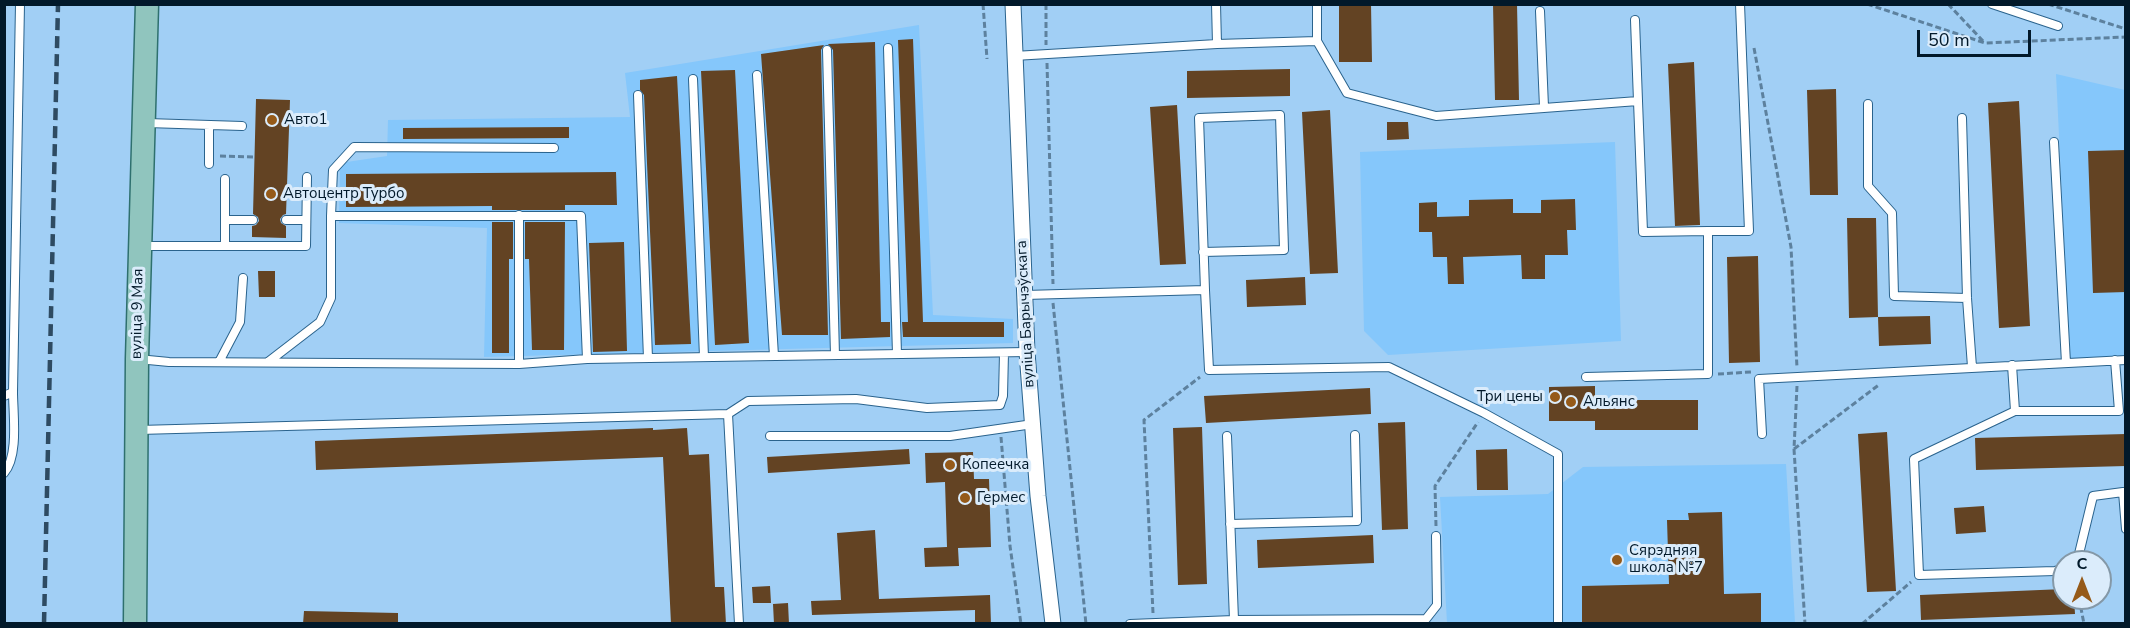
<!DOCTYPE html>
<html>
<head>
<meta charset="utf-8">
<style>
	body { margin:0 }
	#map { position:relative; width:2130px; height:628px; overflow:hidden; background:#a1cff5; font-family:"Nunito Sans",sans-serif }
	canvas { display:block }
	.frame { position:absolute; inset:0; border:6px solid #02192a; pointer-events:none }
	.north { position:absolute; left:2052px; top:550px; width:60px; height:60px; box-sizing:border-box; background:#dbecfb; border:2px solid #8498a7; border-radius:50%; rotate:0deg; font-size:16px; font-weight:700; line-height:24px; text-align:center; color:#02192a }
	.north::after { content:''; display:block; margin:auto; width:21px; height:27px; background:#955a19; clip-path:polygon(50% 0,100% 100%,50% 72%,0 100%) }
	.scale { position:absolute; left:1917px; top:30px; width:114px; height:27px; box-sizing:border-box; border:3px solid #02192a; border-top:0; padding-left:8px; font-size:18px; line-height:21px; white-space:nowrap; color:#02192a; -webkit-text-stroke:4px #dbecfb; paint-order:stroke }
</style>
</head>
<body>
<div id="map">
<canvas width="2130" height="628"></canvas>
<div class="frame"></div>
<div class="north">С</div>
<div class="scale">50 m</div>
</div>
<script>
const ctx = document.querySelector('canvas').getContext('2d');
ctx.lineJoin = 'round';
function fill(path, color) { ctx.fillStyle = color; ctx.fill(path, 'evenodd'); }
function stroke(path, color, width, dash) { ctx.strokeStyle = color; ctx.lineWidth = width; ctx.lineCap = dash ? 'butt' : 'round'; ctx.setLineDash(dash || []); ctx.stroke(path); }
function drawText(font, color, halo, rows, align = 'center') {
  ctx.font = font + ' "Nunito Sans",sans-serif'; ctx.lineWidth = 6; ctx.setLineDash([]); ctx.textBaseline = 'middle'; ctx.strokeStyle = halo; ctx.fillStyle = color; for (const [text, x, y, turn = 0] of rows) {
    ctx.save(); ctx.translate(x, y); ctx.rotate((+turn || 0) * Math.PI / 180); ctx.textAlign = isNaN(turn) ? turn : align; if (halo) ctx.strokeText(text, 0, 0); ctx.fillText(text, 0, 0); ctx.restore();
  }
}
const built = new Path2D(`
	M919,25L933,315L1013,319V343L484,357L487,228L339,223L340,163L387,156L388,120L630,117L625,73Z
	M2056,74L2125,90V357L2070,360Z
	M1615,142L1621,341L1388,355L1364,331L1360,152Z
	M1786,464L1795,623H1447L1440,497L1548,494L1583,467Z`);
const building = new Path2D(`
	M1339,4H1371L1372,62H1339Z
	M1493,4H1517L1519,100H1495Z
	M913,39L923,322H1004V337H903L902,322H908L898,40Z
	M875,42L881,322H890V337L841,339L833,50L828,44Z
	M824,45L821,50L828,335H782L761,54Z
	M1694,62L1700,225L1675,226L1668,64Z
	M1290,69V96L1187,98V71Z
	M735,70L749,343L715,345L701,71Z
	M677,76L691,344L655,345L644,95L640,90V80Z
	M1836,89L1838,195H1810L1807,90Z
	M256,99L290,100L286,214L283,215L280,219L281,223L286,226V238L252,237V226L256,225L259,221L258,217L253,214Z
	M2019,101L2030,326L1999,328L1988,103Z
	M1177,105L1186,264L1160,265L1150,107Z
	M1330,110L1338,273L1310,274L1302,112Z
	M1387,122H1408L1409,139L1387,140Z
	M569,127V138L403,139V128Z
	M2126,150V292L2093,293L2088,151Z
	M616,172L617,205H565V210H492V206L346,207V174Z
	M1513,199V213H1541V200L1575,199L1576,230H1567L1568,255H1545V279H1522L1521,255L1463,257L1464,284H1448L1447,257H1433L1432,232H1419V203L1437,202V217L1469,216V200Z
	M1847,218H1876L1878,317L1849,318Z
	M492,222H513V259H509V353H492Z
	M525,222H565L564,350H532L529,259H525Z
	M624,242L627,351L593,352L589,243Z
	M1758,256L1760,362L1729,363L1727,257Z
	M258,271H275V297H259Z
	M1305,277L1306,305L1247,307L1246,280Z
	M1930,316L1931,344L1879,346L1878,317Z
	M1595,386V400H1698V430H1595V421H1549V387Z
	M1370,388L1371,414L1206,423L1204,396Z
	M1405,422L1408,529L1382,530L1378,423Z
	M1202,427L1207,584L1178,585L1173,428Z
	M653,428V430L687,428L689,455L709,454L715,587H724L726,624H671L663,457L316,470L315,441Z
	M1887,432L1896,591L1867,592L1858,434Z
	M2126,434V466L1976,470L1975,438Z
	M909,449L910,464L768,473L767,457Z
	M1507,449L1508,490H1477L1476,450Z
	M973,452L974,479H989L991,547L958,548L959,566L925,567L924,548L947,547L945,482L926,483L925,453Z
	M1984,506L1986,532L1956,534L1954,508Z
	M1722,512L1724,594L1761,593V624H1582V586L1669,584L1667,520H1689L1688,513Z
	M875,530L879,599L990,595L991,624H975V610L812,615L811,601L841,600L837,533Z
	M1373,535L1374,563L1258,568L1257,540Z
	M770,586L771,603H753L752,587Z
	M2064,589V598H2074L2075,614L1921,620L1920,595Z
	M788,603L789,624H774L773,604Z
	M304,611L398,613V624H303Z`);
const path = new Path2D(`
	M983,4L987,59
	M1046,4V45
	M1867,4L1985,43L2126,37
	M1948,4L1984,42
	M2048,4L2126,29
	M1754,48L1791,247L1797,368
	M1047,63L1053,284
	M220,156L254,157
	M1053,303L1086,624
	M1718,374L1751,372
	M1797,386L1794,449L1805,624
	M1001,437L1010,546L1021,624
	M1794,449L1880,384
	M1436,526L1435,486L1478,422
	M2079,598L2084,624
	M1153,613L1144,420L1200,377
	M1862,624L1911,582`);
const lane = new Path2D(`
	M1216,4L1217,44
	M1317,4V41
	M1992,4L2058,26
	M1540,11L1544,107
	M1635,20L1638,101
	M888,48L897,354
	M827,50L835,355
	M1014,56L1217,44L1317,41L1347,93L1436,116L1638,101L1643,232L1708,231
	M757,75L774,356
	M693,79L704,357
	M638,95L648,358
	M1868,104V186L1892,213L1894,296L1967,298
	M1962,118L1967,298L1972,367
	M147,123L242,126
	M2054,142L2066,363
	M209,164V125
	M519,215V364
	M331,216L333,170L354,147L554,148
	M225,220H253
	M286,220H306
	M141,246H306L307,177
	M225,246V179
	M1205,290L1209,370L1389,367L1484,413L1558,454V624
	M1025,295L1205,290L1199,118L1280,115L1284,250L1203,252
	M138,359L169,362L519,364L587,359L1027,352
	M219,362L240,322L243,278
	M268,362L320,322L331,298V216H581L587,359
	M2012,365L2015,411H2119L2115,360
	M1586,377L1708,374V231H1749L1740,4
	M4,396L13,392L20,4
	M2015,411L1914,459L1919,575L2055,571L2064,569
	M139,430L728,414
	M1762,434L1759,379L2126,360
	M770,436H950L1033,424
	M1227,436L1234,620
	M4,473C19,456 13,414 13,392
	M1230,524L1357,521L1355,435
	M2077,562L2093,496L2123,492L2126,529
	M739,624L728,414L748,401L856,399L927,408L1000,405L1003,396L1004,353
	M1130,624L1234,620L1426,619L1437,605L1436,536`);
const street = new Path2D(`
	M1013,4L1027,352L1038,496L1053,624`);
const primary = new Path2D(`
	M135,624L137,359L147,4`);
const rail = new Path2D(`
	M44,624L58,4`);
const markers = [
	[272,120,6,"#955a19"],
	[271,194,6,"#955a19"],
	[1555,397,6,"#955a19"],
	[1571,402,6,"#955a19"],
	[950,465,6,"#955a19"],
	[965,498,6,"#955a19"],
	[1617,560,6,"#955a19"]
];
const poiNames = [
	["Авто1",284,120],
	["Автоцентр Турбо",283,194],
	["Три цены",1543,397,"right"],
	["Альянс",1583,402],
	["Копеечка",962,465],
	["Гермес",977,498],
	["Сярэдняя",1629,551],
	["школа №7",1629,568]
];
const streetNames = [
	["вуліца 9 Мая",138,314,-89],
	["вуліца Барычэўскага",1026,314,-93]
];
fill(built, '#85c7fb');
fill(building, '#634323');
stroke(lane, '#2a638d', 10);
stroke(street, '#2a638d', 17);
stroke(primary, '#2e706e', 25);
stroke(path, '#5d819e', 3, [6, 3]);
stroke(lane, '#fff', 8);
stroke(street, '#fff', 15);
stroke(primary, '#90c5be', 22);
stroke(rail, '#2e4b62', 4.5, [12, 6]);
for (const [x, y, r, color] of markers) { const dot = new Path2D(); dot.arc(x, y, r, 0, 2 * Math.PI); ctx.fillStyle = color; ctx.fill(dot); stroke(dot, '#dbecfb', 2); }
drawText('15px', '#02192a', '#dbecfb', poiNames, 'left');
drawText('15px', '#02192a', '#dbecfb', streetNames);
</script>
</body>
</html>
